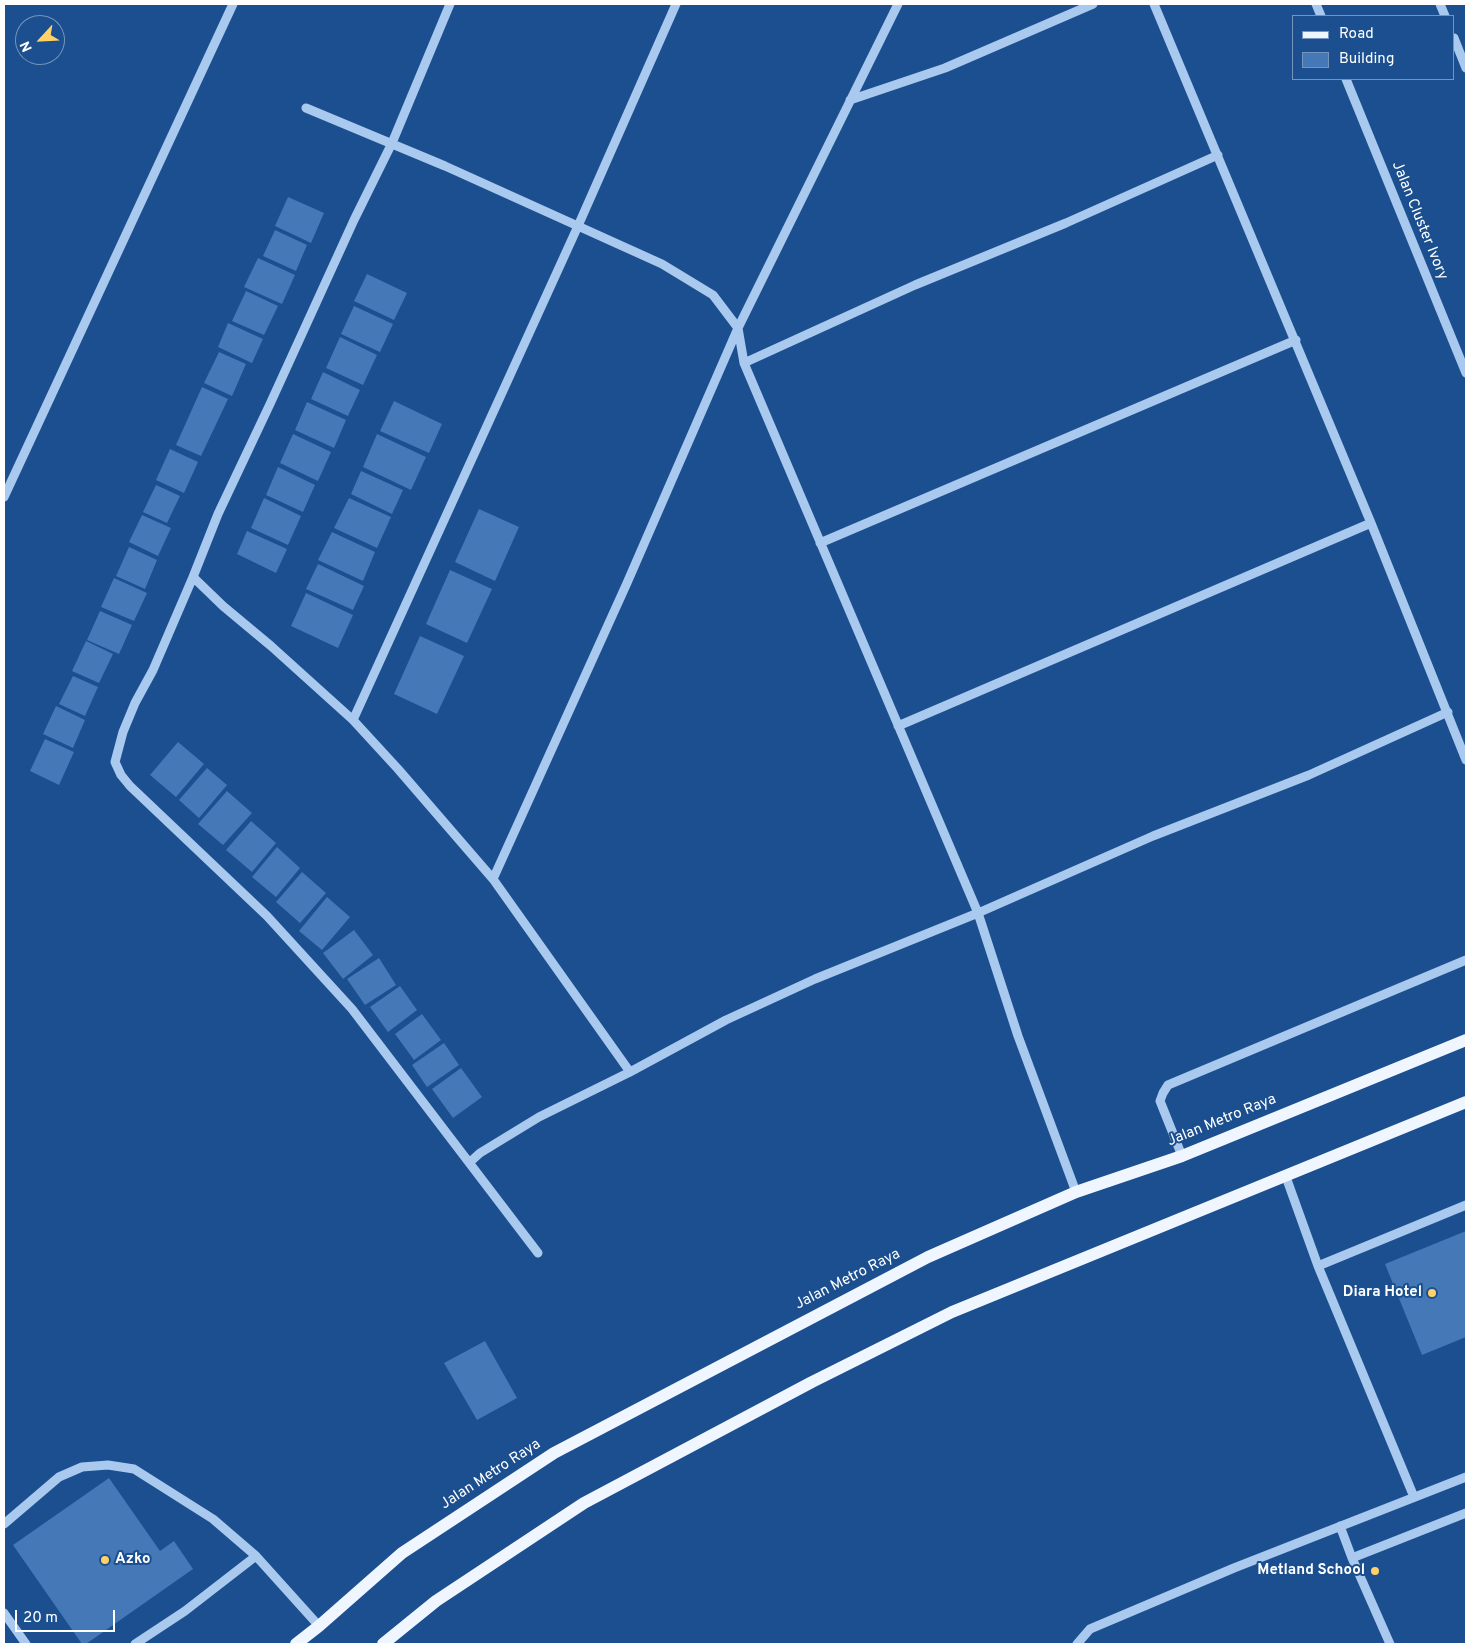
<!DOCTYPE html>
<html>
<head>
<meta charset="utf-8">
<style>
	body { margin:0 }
	#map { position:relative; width:1470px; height:1648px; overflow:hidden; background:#1b4f8f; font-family:Overpass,sans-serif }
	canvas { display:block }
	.frame { position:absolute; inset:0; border:5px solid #fff; pointer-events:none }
	.legend { position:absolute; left:1292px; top:15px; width:162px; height:65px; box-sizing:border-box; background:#1b4f8f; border:1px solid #7695bc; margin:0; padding:6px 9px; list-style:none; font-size:15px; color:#fff }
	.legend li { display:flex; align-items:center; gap:10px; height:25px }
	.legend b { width:25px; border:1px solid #7695bc }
	.north { position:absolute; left:15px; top:15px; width:50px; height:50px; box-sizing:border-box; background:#1b4f8f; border:1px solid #7695bc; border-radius:50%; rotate:245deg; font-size:14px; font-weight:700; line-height:20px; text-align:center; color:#fff }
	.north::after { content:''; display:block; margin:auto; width:18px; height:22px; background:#ffd166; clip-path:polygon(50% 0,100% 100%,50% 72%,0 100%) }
	.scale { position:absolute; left:15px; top:1610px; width:100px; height:22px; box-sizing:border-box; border:2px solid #fff; border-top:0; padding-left:6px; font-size:15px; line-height:18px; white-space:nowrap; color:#fff; -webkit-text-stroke:4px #1b4f8f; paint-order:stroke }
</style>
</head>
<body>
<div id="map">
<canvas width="1470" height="1648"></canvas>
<div class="frame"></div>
<ul class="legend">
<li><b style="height:6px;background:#f0f6ff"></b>Road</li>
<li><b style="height:14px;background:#4478b7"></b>Building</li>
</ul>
<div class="north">N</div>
<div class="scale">20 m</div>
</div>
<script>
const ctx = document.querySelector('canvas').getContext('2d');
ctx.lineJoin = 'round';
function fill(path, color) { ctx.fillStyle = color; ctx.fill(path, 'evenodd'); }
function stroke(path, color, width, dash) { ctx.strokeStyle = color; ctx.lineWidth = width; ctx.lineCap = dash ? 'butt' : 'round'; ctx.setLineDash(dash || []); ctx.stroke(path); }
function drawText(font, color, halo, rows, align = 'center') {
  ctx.font = font + ' Overpass,sans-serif'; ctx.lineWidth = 4; ctx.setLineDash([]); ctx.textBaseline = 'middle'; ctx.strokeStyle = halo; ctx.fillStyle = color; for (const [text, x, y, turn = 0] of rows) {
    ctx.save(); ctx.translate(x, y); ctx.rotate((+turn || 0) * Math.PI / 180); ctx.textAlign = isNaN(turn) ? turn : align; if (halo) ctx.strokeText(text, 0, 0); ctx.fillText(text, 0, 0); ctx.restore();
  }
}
const building = new Path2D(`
	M288,197L324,213L311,243L275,226Z
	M275,230L307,245L296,271L263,256Z
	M258,258L295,275L282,304L244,287Z
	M367,274L407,293L394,320L354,301Z
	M246,291L278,306L264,335L232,321Z
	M354,306L393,324L380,352L341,334Z
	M228,323L263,339L252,363L218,347Z
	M340,337L377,355L363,385L326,368Z
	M219,352L246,364L232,396L204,383Z
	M323,372L360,390L348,416L311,399Z
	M202,387L228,399L201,456L176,445Z
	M394,401L442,424L429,453L380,431Z
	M307,402L346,420L334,448L295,430Z
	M293,434L331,452L318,481L280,463Z
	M377,434L426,457L411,490L363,467Z
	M170,449L198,462L184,493L156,480Z
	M278,467L315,485L303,512L266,495Z
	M361,471L403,490L392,514L351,494Z
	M156,485L180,496L167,523L143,512Z
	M264,498L301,516L288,545L251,528Z
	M349,498L391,517L377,548L334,528Z
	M479,509L519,527L495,581L455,562Z
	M142,515L171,528L158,556L129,542Z
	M247,531L287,549L276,573L237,554Z
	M332,532L375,552L363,581L318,560Z
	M129,547L157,560L145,589L116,576Z
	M318,564L364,586L353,610L306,589Z
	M450,570L492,589L467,643L426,624Z
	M114,578L147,593L134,621L101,607Z
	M306,593L353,615L338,648L291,626Z
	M100,611L132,625L119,654L87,640Z
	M420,636L464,656L437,714L394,694Z
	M86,641L113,654L99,683L72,671Z
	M73,676L98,687L85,716L59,704Z
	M56,706L85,720L73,748L43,734Z
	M45,739L74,752L59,785L30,771Z
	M178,742L204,764L176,797L150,775Z
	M207,768L227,785L199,818L179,800Z
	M227,791L252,813L223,845L198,824Z
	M251,821L276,843L252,872L226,850Z
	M277,847L300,868L276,897L252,877Z
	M302,872L326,893L300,923L276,902Z
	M327,897L350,917L322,950L299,931Z
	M354,930L373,955L343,979L323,953Z
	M379,958L396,985L365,1005L347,979Z
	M400,986L417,1010L388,1032L370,1007Z
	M422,1014L441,1040L414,1060L395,1034Z
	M444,1043L459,1065L427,1087L412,1065Z
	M461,1068L482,1097L453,1118L432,1089Z
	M1466,1231V1337L1422,1355L1385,1264Z
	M485,1341L517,1398L477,1420L444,1363Z
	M109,1478L160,1551L174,1541L193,1569L86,1644H82L13,1545Z`);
const minor = new Path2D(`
	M450,4L392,143L354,220L270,404L218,514L193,577L153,670L135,703L123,732L115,762L121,775L130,786L267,916L352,1009L538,1253
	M1154,4L1371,523L1466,760
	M1316,4L1321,16
	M1440,4L1445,16
	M1454,38L1466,68
	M1346,79L1466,373
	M850,100L945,68L1093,4
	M306,108L445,166L662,264L690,281L713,295L738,328L744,363L978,913L1018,1036L1076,1192
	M744,363L915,285L1066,223L1218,155
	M4,497L233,4
	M820,543L1296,340
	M193,577L223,606L271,646L353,720L398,769L493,879L630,1072
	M353,720L578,226L676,4
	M898,726L1371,523
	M493,879L627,583L738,328L898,4
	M1182,1156L1160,1101L1163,1093L1168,1085L1466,960
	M470,1162L480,1153L539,1117L630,1072L726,1020L815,979L978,913L1153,836L1309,775L1448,712
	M1286,1177L1318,1266L1414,1497
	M1318,1266L1466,1205
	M4,1524L59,1477L82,1467L108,1465L134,1469L213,1519L256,1556
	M1340,1526L1352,1558L1390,1644
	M1352,1558L1466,1513
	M4,1613L26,1644
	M135,1644L185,1611L256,1556L319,1626
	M1077,1644L1090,1629L1234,1568L1466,1477`);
const major = new Path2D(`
	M296,1644L319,1626L402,1553L554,1453L928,1257L1076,1192L1182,1156L1466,1040
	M383,1644L436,1601L584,1503L812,1382L952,1312L1466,1102`);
const markers = [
	[1432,1293,5,"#ffd166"],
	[105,1560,5,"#ffd166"],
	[1375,1571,5,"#ffd166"]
];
const streetNames = [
	["Jalan Cluster Ivory",1419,221,68],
	["Jalan Metro Raya",1222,1121,-22],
	["Jalan Metro Raya",848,1280,-27],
	["Jalan Metro Raya",491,1475,-33]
];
const poiNames = [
	["Diara Hotel",1422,1293],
	["Azko",115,1560,"left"],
	["Metland School",1365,1571]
];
fill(building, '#4478b7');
stroke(minor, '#a9c9ee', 9);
stroke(major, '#f0f6ff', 12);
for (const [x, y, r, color] of markers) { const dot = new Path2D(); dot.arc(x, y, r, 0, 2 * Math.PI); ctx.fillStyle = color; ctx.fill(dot); stroke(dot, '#1b4f8f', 2); }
drawText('15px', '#fff', '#1b4f8f', streetNames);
drawText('bold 15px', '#fff', '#1b4f8f', poiNames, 'right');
</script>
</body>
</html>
